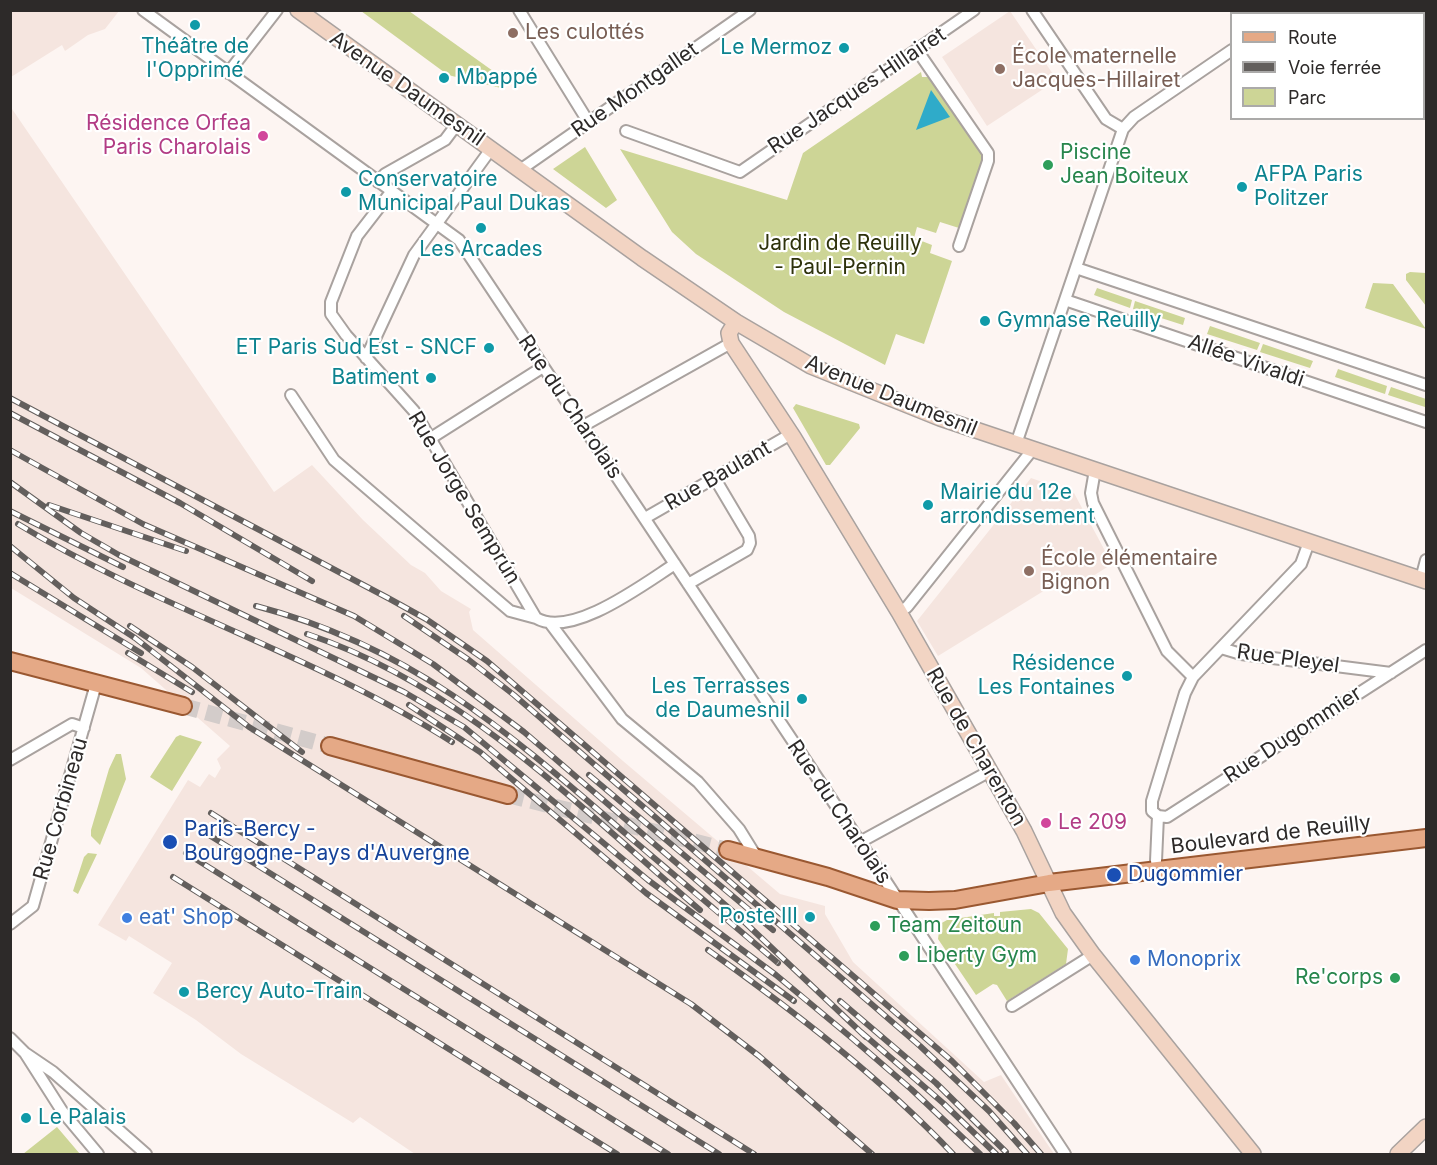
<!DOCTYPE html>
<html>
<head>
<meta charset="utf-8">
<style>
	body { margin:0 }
	#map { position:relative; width:1437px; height:1165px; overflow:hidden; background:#fdf5f2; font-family:Inter,sans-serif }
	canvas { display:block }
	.frame { position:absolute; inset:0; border:12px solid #2d2a29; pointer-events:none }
	.legend { position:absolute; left:1230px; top:12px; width:195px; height:108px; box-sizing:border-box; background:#fff; border:2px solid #abaaa9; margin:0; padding:8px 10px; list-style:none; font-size:18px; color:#2d2a29 }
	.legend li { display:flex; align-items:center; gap:12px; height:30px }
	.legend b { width:30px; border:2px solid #abaaa9 }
</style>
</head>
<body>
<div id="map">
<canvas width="1437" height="1165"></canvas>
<div class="frame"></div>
<ul class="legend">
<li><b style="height:8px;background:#e5a986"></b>Route</li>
<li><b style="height:8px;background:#635f5d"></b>Voie ferrée</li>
<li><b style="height:16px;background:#cdd596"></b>Parc</li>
</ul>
</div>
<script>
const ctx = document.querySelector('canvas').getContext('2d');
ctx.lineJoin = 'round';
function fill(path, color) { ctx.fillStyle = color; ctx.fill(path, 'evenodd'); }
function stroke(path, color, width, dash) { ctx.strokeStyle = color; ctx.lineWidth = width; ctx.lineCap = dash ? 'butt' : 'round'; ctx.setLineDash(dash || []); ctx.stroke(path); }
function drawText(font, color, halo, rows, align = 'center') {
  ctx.font = font + ' Inter,sans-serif'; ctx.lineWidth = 4.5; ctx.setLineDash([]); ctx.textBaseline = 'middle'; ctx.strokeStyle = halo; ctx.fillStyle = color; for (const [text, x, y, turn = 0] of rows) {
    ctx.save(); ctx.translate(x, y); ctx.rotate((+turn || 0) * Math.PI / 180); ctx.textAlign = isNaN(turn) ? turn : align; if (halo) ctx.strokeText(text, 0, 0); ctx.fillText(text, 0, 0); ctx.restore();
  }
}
const built = new Path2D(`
	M11,10H119V11L105,29L88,35L65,51L62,45L11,77Z
	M1010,11L1057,80L987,126L942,57Z
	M1381,11H1426V65L1424,60V14L1383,13Z
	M10,106L274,492L312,465L363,520L411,565L425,573L441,591L471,609L469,612L473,630L623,761L780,894L825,906V914L853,962L984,1082L1001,1075L1054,1154H415L360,1117L353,1123L241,1054L196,1020L153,993L172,963L129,936L126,941L98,925L188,780L200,787L209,774L215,778L221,768L217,759L230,746L141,668L11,588Z
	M1031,478L1074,493L1112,564L1063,595L1055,584L938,656L917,621Z`);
const green = new Path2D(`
	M361,11H409L500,76L498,81L503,83L501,88L448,75Z
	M921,72L922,77H928L985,157L959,228L940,222L936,233L917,227L914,238L932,245L930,253L952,261L924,344L896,334L885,365L784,312L696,254L672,232L620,149L787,200L803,153Z
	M585,147L617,200L606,208L553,169Z
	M1410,272L1426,273V306L1406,280V274Z
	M1373,283L1393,284L1426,329L1365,308Z
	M1097,288L1132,300L1130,308L1094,295Z
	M1135,301L1185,318L1183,325L1133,309Z
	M1210,326L1260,343L1257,350L1207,334Z
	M1263,344L1313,361L1310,368L1260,352Z
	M1338,369L1387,386L1385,394L1335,377Z
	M1391,387L1426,399L1425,407L1388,395Z
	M796,404L859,424L860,428L830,465H826L793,408Z
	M180,735L202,742L172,791L150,777L176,737Z
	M116,754H121L126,779L100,845L91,836V830L109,769Z
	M88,853L97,854L78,894L73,891L84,857Z
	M1031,909L1039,913L1068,949L1066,964L1007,1001L997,985L993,984L976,995L938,939L940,924L947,920L994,913V916H1000V912Z
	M57,1127L80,1154H23Z`);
const water = new Path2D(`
	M931,90L950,117L916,130Z`);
const primaryTunnel = new Path2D(`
	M183,706L330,746
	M508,795L728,850`);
const street = new Path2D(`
	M143,10L459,240L860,842L1065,1154
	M519,10L589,123
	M1032,10L1106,119L1123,129
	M1358,10L1361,14
	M1285,14L1289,10
	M917,50L988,153V161L959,246
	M228,73L277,10
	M1424,91L1426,95
	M626,131L740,172L974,10
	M520,170L750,10
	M378,182L385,174L445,140L457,124
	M391,192L357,236L331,302V314L346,335L414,411L536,618C572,639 645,583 675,564
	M1076,268L1426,385
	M1065,300L1426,422
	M366,358L414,255L491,149
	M291,395L334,460L510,611L536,618
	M583,426L731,343
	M431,438L543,367
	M1016,444L1123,129L1134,117L1232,50
	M1095,470L1091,493L1093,503L1167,651L1193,677
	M645,518L791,434
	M1309,542L1301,564L1193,677L1185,693L1152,801V811L1158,816L1167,817L1426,650
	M1421,579L1426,560
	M688,584L747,550L750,543L749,536L714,477
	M899,612L907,607L1033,449
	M550,623L622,719L698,782L739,829L757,858
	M1221,648L1241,654L1391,673
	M10,760L72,724L84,728
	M860,842L990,771
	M1156,861L1158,816
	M10,924L33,906L96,684
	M1012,1006L1093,955
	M10,1038L25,1053L62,1111L98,1154
	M25,1053L53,1072L146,1154`);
const secondary = new Path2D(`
	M298,10L642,258L736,322L811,366L940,418L1426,581
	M736,322L729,333L731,343L793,437L899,612L1024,831L1063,913L1093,955L1253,1154
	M1398,1154L1426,1127`);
const primary = new Path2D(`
	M10,661L183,706
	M330,746L508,795
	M728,850L828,877L897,900L929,901L955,900L1049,883L1426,838`);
const rail = new Path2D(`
	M10,398L388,598L426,619L487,661L952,1061L1014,1123L1041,1154
	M10,413L180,503L312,581
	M10,450L143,524L354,616L433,664L524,732L737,915L866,1037
	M10,482L81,533L119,555L404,692L464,727L648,880L776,975L853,1039L911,1089L980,1154
	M49,505L186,551
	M10,511L123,567
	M18,524C156,608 316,655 452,742
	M10,546L74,598L135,638L249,727L691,1004L759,1056L872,1154
	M10,573L141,653
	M256,606C412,647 507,731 626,834C676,877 727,920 778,963
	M404,616L469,660L514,695L920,1046L989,1111L1027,1154
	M130,626L192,667L302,752
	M307,634C463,686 578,806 700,910
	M128,653L192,692
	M409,705L480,752L646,893L794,1001
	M589,775L773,930
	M211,813L754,1154
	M201,830L719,1154
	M186,853L668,1154
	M173,877L617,1154
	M708,950C795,1012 880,1077 953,1154
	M840,1001L936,1083L1006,1152
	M861,1032L943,1103L996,1154`);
const markers = [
	[195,25,6,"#0f9aa8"],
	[513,33,6,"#8d6e63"],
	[844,48,6,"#0f9aa8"],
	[1000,69,6,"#8d6e63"],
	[444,78,6,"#0f9aa8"],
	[263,136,6,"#d1479c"],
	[1048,165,6,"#2e9e5b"],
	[1242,187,6,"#0f9aa8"],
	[346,192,6,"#0f9aa8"],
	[481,228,6,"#0f9aa8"],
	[985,321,6,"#0f9aa8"],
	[489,348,6,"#0f9aa8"],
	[431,378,6,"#0f9aa8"],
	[928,505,6,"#0f9aa8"],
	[1029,571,6,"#8d6e63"],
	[1127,676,6,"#0f9aa8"],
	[802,699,6,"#0f9aa8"],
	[1046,823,6,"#d1479c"],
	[170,842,8,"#1a4fb4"],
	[1114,875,8,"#1a4fb4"],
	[810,917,6,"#0f9aa8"],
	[127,918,6,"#3f7fe0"],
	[875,926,6,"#2e9e5b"],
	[904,956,6,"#2e9e5b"],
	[1135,960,6,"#3f7fe0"],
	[1395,978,6,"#2e9e5b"],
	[184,992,6,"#0f9aa8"],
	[26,1118,6,"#0f9aa8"]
];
const educationNames = [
	["Les culottés",525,33],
	["École maternelle",1012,57],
	["Jacques-Hillairet",1012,81],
	["École élémentaire",1041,559],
	["Bignon",1041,583]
];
const cultureNames = [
	["Théâtre de",195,47,"center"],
	["l'Opprimé",195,71,"center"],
	["Le Mermoz",832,48,"right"],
	["Mbappé",456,78],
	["AFPA Paris",1254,175],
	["Politzer",1254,199],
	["Conservatoire",358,180],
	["Municipal Paul Dukas",358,204],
	["Les Arcades",481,250,"center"],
	["Gymnase Reuilly",997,321],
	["ET Paris Sud Est - SNCF",477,348,"right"],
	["Batiment",419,378,"right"],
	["Mairie du 12e",940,493],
	["arrondissement",940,517],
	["Résidence",1115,664,"right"],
	["Les Fontaines",1115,688,"right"],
	["Les Terrasses",790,687,"right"],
	["de Daumesnil",790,711,"right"],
	["Poste III",798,917,"right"],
	["Bercy Auto-Train",196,992],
	["Le Palais",38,1118]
];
const streetNames = [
	["Avenue Daumesnil",407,89,35],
	["Rue Montgallet",635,90,-35],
	["Rue Jacques Hillairet",857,91,-34],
	["Allée Vivaldi",1246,361,19],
	["Avenue Daumesnil",891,396,22],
	["Rue du Charolais",570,407,56],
	["Rue Baulant",718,476,-30],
	["Rue Jorge Semprún",464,498,59],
	["Rue Pleyel",1288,659,8],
	["Rue Dugommier",1293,735,-33],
	["Rue de Charenton",976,747,60],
	["Rue Corbineau",61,809,-74],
	["Rue du Charolais",839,812,56],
	["Boulevard de Reuilly",1271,835,-7]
];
const hotelNames = [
	["Résidence Orfea",251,124],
	["Paris Charolais",251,148],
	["Le 209",1058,823,"left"]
];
const leisureNames = [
	["Piscine",1060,153],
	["Jean Boiteux",1060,177],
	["Team Zeitoun",887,926],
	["Liberty Gym",916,956],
	["Re'corps",1383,978,"right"]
];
const parkNames = [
	["Jardin de Reuilly",840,244],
	["- Paul-Pernin",840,268]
];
const transitNames = [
	["Paris-Bercy -",184,830],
	["Bourgogne-Pays d'Auvergne",184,854],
	["Dugommier",1128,875]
];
const shopNames = [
	["eat' Shop",139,918],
	["Monoprix",1147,960]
];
fill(built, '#f5e5df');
fill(green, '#cdd596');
fill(water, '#2fabc9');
stroke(primaryTunnel, '#d3ccca', 16, [16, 8]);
stroke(street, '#a9a29f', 14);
stroke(secondary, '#a9a29f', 18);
stroke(primary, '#9a5831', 20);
stroke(street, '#fff', 10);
stroke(secondary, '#f2d4c3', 15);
stroke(primary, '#e5a986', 16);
stroke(rail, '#635f5d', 6);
stroke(rail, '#fff', 4, [11]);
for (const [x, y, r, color] of markers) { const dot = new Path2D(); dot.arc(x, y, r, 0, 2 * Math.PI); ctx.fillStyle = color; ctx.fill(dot); stroke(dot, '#fff', 2); }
drawText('21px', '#785e54', '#fff', educationNames, 'left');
drawText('21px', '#0d838f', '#fff', cultureNames, 'left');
drawText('21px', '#2d2a29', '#fff', streetNames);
drawText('21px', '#b23c85', '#fff', hotelNames, 'right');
drawText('21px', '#27864d', '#fff', leisureNames, 'left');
drawText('21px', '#2e320c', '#fff', parkNames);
drawText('21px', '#164399', '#fff', transitNames, 'left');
drawText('21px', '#366cbe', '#fff', shopNames, 'left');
</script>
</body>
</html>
